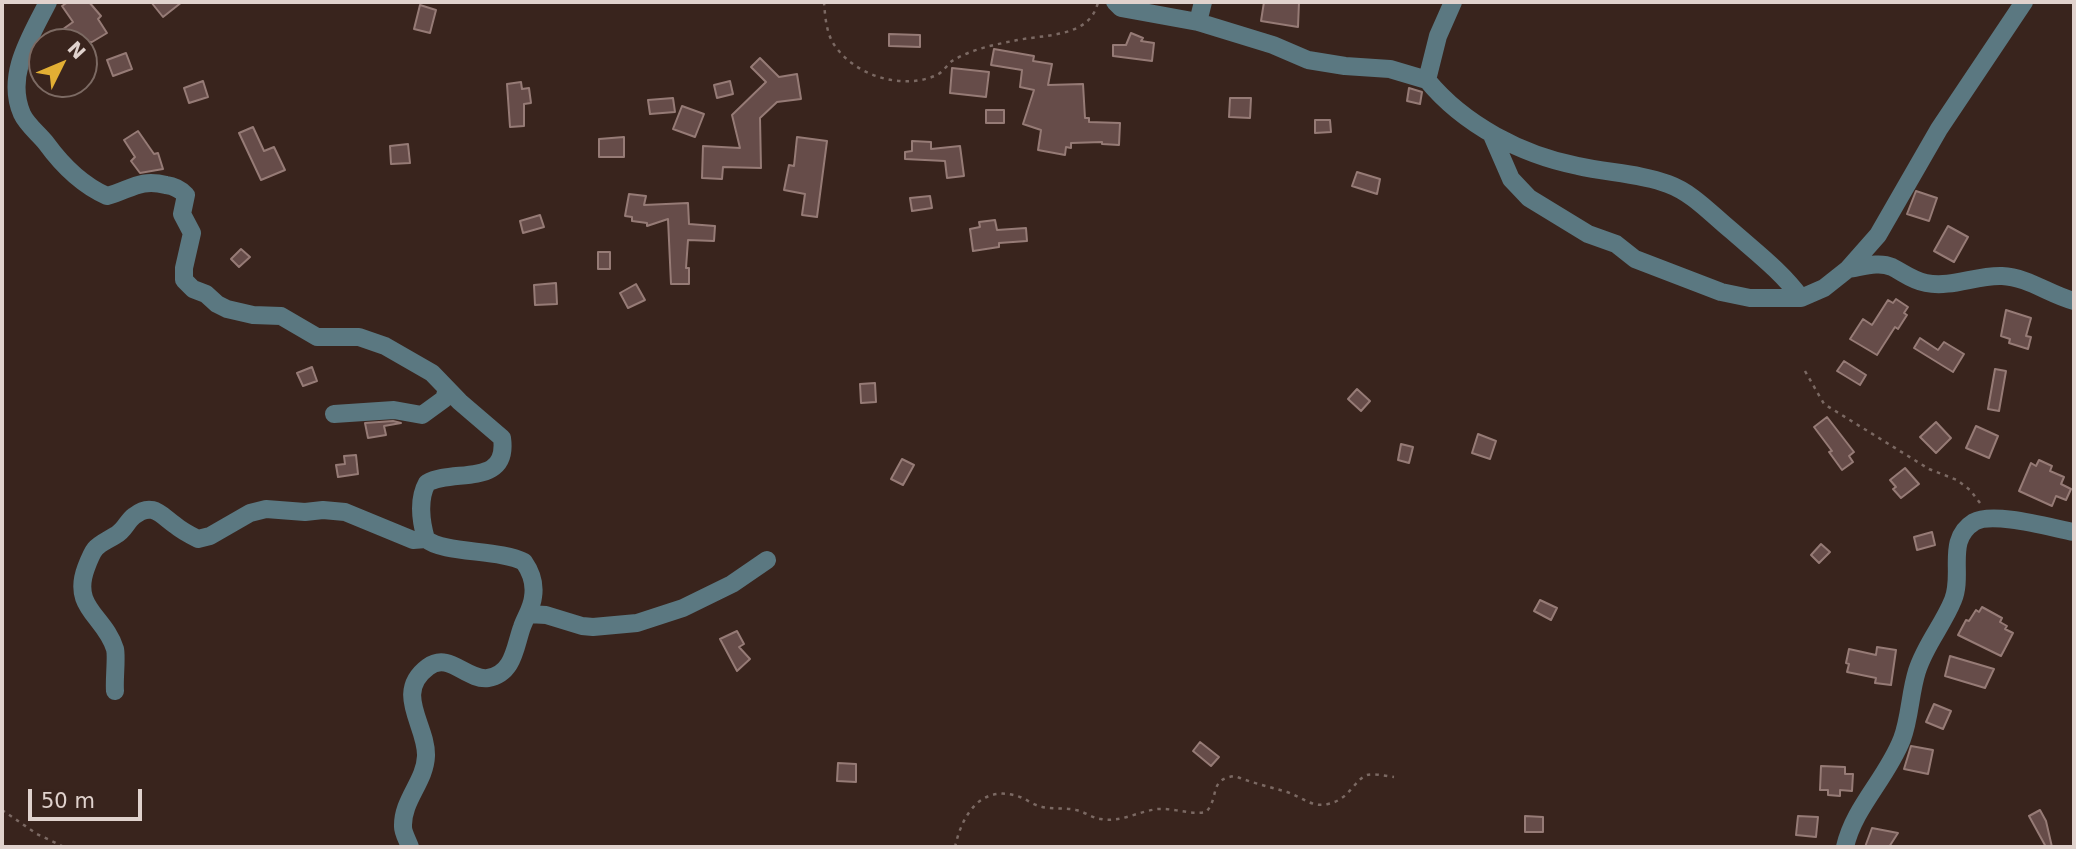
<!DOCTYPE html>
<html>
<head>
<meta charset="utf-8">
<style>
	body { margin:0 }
	#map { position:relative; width:2076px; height:849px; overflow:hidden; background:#39241d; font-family:"DejaVu Sans",sans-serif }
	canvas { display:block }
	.frame { position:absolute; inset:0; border:4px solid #e0d2cd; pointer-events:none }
	.north { position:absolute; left:28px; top:28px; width:70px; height:70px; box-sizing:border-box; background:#39241d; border:2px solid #7c6a63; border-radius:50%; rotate:47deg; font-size:19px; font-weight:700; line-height:28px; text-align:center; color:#e0d2cd }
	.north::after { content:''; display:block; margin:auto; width:24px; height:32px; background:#e2af34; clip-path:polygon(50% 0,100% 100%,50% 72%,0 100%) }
	.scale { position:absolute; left:28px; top:789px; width:114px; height:32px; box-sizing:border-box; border:4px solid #e0d2cd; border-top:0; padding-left:9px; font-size:21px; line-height:24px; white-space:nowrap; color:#e0d2cd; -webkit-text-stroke:5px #39241d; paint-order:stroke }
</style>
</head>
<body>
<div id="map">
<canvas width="2076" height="849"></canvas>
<div class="frame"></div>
<div class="north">N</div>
<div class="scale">50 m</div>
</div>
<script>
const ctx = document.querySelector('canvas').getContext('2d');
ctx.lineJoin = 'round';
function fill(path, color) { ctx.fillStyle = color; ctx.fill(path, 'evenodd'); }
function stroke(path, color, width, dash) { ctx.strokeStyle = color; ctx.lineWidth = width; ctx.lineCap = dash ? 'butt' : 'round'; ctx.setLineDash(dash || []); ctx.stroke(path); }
const building = new Path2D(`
	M68,2H89L101,16L98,19L107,33L92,42H45L73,22L62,6Z
	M151,2H182L163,17Z
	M1264,2H1299L1298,27L1261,21Z
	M420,5L436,10L430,33L414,29Z
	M1131,33L1143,38L1141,41L1154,43L1152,61L1113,56V45H1126Z
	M889,34L920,35V47L889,46Z
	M994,49L1034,56L1033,61L1052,64L1048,85L1083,84L1085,118H1089V122L1120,123L1119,145L1102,144V142L1071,143V148L1066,147L1065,155L1038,150L1041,130L1023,124L1034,90L1020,87L1022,70L991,65Z
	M126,53L132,69L113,76L107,60Z
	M760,58L779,77L797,74L801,99L777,102L760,118L761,168L723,167L722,179L702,178L703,146L740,148L732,115L766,82L751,67Z
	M952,68L989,72L986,97L950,93Z
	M203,81L208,97L189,103L184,88Z
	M730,81L733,94L717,98L714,85Z
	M521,82L522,89L529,88L531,103L524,104V126L510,127L507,84Z
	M1409,88L1422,92L1420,104L1407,101Z
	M673,98L675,112L650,114L648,100Z
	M1230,98H1251L1250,118L1229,117Z
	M682,106L704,114L695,137L673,129Z
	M986,110H1004V123H986Z
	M1315,120H1330L1331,132L1315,133Z
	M253,127L264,151L274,147L285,170L261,180L239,133Z
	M138,131L154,154L158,153L163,169L140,173L131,161L135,157L124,140Z
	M624,137V157H599V139Z
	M797,137L827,141L817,217L802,215L805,194L784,190L789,165L794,166Z
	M912,141L931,142V149L960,146L964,176L947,178L945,161L905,159V152L912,151Z
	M408,144L410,163L391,164L390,146Z
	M1357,172L1380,179L1377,194L1352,186Z
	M1916,191L1937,198L1929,221L1907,214Z
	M629,194L646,196L644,205L688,203L689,224L715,226L714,241L688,240L686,268H689V284H671L668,219L647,226V223L632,221V217L625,216Z
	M930,196L932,208L912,211L910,198Z
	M540,215L544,227L523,233L520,221Z
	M995,220L997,230L1026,228L1027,241L999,243V247L973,251L970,229L980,227L979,222Z
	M1948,226L1968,237L1954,262L1934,251Z
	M241,249L250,257L239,267L231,259Z
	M598,252H610V269H598Z
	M556,283L557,304L535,305L534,285Z
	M636,284L645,300L628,308L620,293Z
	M1896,299L1908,307L1904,313L1907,315L1898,329L1895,327L1877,355L1850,339L1863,319L1872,325L1888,300L1893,303Z
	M2006,310L2031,318L2026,336L2031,337L2028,349L2009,343L2010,339L2001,336Z
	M1920,338L1938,350L1944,342L1964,354L1953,372L1914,348Z
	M1844,361L1866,375L1860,385L1837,371Z
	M312,367L317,381L303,386L297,373Z
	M1995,369L2006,371L1999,411L1988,409Z
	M875,383L876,402L861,403L860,384Z
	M1357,389L1370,401L1361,411L1348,399Z
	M1827,417L1854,452L1849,456L1853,462L1842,470L1829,452L1832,451L1814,427Z
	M393,421L401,423L384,426L386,435L368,438L365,423Z
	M1936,422L1951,438L1936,453L1920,437Z
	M1976,426L1998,436L1989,458L1966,448Z
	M1478,434L1496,441L1490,459L1472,453Z
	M1401,444L1413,447L1409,463L1398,460Z
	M356,455L358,474L338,477L336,465L345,464L344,456Z
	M902,459L914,465L903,485L891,479Z
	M2039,460L2052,466L2050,471L2064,477L2061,484L2071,489L2066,500L2056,496L2052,506L2019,491L2031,463L2036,466Z
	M1905,468L1919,484L1901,498L1893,489L1896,487L1890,480Z
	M1932,532L1935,545L1917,550L1914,537Z
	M1821,544L1830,552L1819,563L1811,555Z
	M1540,600L1557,608L1551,620L1534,611Z
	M1982,607L2002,618L2000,622L2007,626L2005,629L2013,633L2001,656L1958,635L1966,620L1969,621L1976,610L1979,612Z
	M737,631L744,644L739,647L750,659L737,671L720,639Z
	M1877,647L1896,650L1891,685L1875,683L1876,678L1847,672L1849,664L1846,663L1849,649L1876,655Z
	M1950,656L1994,669L1985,688L1945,676Z
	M1934,704L1951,711L1943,729L1926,722Z
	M1200,742L1219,757L1211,766L1193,751Z
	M1911,746L1933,750L1928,774L1904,769Z
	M838,763L856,764V782L837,781Z
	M1821,766L1845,767V774H1853L1852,791L1840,790V796L1828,795V790H1820Z
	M2040,810L2046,821L2052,847H2046L2029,816Z
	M1525,816L1543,817V832H1525Z
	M1798,816L1818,817L1816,837L1796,835Z
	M1872,828L1898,833L1889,847H1865Z`);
const path = new Path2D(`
	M824,2C825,15 826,31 833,43C853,75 901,91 937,75C943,72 947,65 952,61C970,50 992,45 1013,41C1042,34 1090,39 1098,2
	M1805,371L1824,404L1929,469L1957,480L1970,490L1980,503
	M2,810L37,834L64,847
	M955,847C962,815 981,783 1020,797C1026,799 1032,804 1039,806C1051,810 1064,807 1076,810C1085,812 1092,818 1101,819C1120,823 1139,811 1158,809C1174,808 1191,815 1206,812C1220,797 1208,779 1235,776C1252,783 1270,787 1287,792C1302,797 1312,808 1328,804C1349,800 1355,779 1367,775C1374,773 1386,776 1394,777`);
const minor = new Path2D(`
	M48,2C31,36 5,75 22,114C27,125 39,134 46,143C62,165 82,185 107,196C130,190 140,178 166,185C174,186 180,189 186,195L182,214L192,233L184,268V280L193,289L206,294L217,304L227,309L253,315L281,316L317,337H359L385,346L432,373L460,402L502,438C509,488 453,468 427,483C418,499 421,522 426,539C443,554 500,549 524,562C531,572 535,585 533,597C532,608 525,618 522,627C515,646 514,674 488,678C467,681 449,651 428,667C393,693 427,725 426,756C425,782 402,800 403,827C403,833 408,841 410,847
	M1115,2L1121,8L1198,22L1273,45L1308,60L1345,66L1390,69L1427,80
	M1453,2L1438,36L1427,80C1464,125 1522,155 1578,166C1608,173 1639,173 1668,184C1693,193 1711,214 1732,231C1757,253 1782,272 1801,298
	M1198,22L1203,2
	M1491,133L1511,179L1529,198L1588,234L1616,244L1635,259L1721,292L1750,298H1801L1824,288L1848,269L1878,235L1939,129L2024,2
	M1848,269C1862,267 1879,261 1892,267C1904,273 1911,280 1926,283C1952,288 1976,275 2002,276C2028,277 2050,295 2074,301
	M334,414L394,410L422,415L444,399L447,389
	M528,614L546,615L582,626L593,627L637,623L683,608L732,584L767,560
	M115,691C114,680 117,656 115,649C105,616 71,608 86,568C95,544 96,547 116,535C125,530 127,521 134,516C152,502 160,514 175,525C182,531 190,535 198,539L210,536L250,513L266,509L305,512L323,510L345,512L413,540L426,539
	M1845,847C1854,807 1887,778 1902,739C1910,718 1910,693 1917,671C1925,645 1943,625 1953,600C1964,574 1945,540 1974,522C1993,511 2052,528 2074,532`);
fill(building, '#664c49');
stroke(building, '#967b76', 2);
stroke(path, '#7b6963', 2.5, [3.5, 5]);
stroke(minor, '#5b7881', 18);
</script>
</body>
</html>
